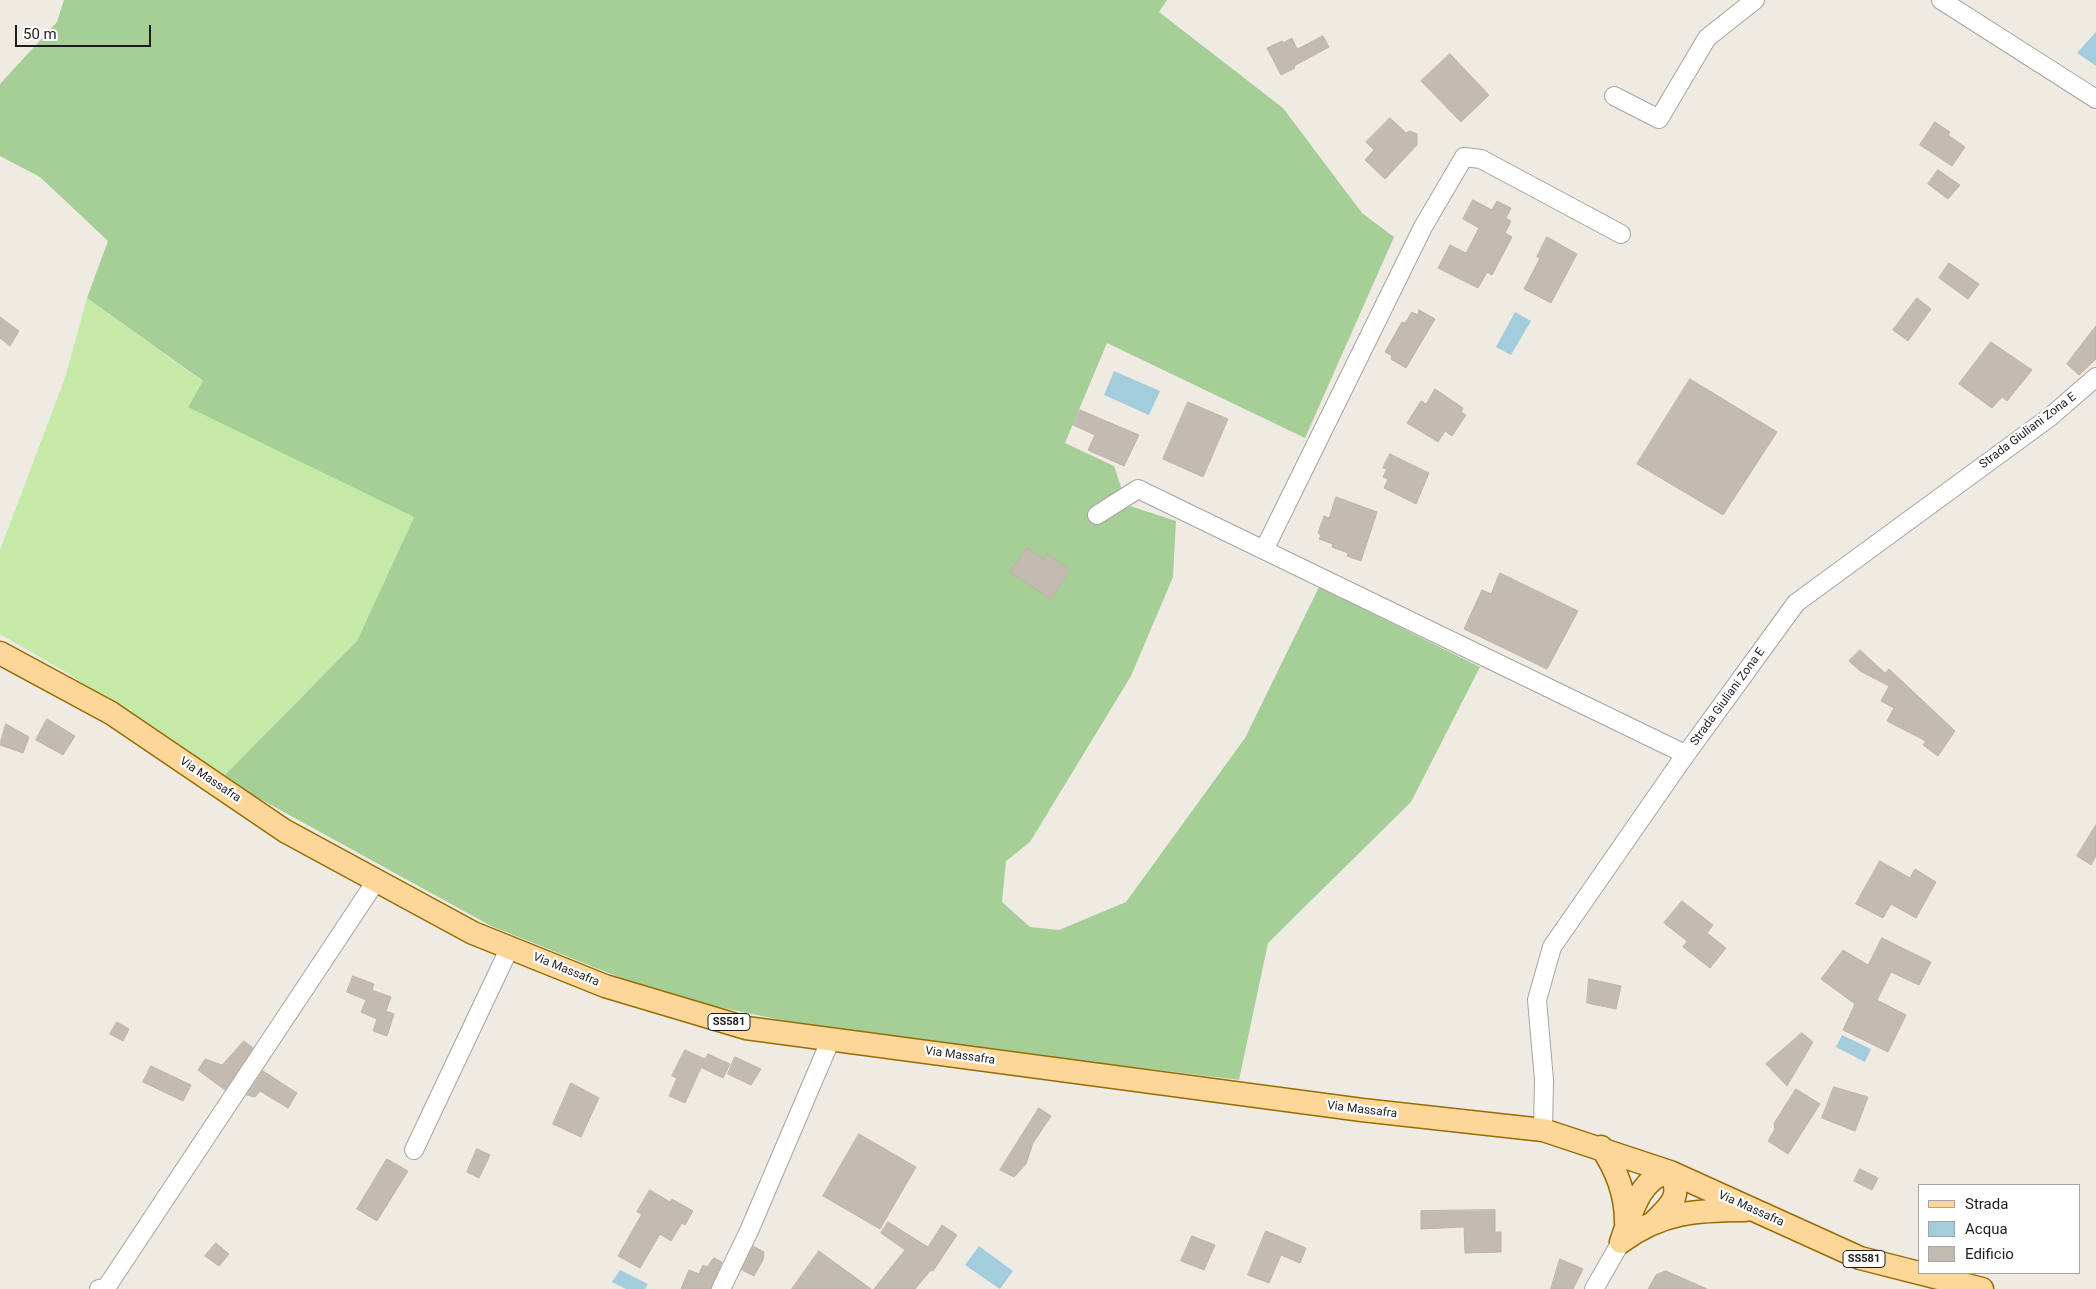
<!DOCTYPE html>
<html>
<head>
<meta charset="utf-8">
<style>
	body { margin:0 }
	#map { position:relative; width:2096px; height:1289px; overflow:hidden; background:#efebe3; font-family:Roboto,sans-serif }
	canvas { display:block }
	.legend { position:absolute; left:1918px; top:1184px; width:162px; height:90px; box-sizing:border-box; background:#fff; border:1px solid #a5a5a5; margin:0; padding:6px 9px; list-style:none; font-size:15px; color:#1d1d1d }
	.legend li { display:flex; align-items:center; gap:10px; height:25px }
	.legend b { width:25px; border:1px solid #a5a5a5 }
	.scale { position:absolute; left:15px; top:25px; width:136px; height:22px; box-sizing:border-box; border:2px solid #1d1d1d; border-top:0; padding-left:6px; font-size:15px; line-height:18px; white-space:nowrap; color:#1d1d1d; -webkit-text-stroke:4px #fff; paint-order:stroke }
</style>
</head>
<body>
<div id="map">
<canvas width="2096" height="1289"></canvas>
<ul class="legend">
<li><b style="height:6px;background:#fdd79a"></b>Strada</li>
<li><b style="height:14px;background:#a3cddd"></b>Acqua</li>
<li><b style="height:14px;background:#c3bab2"></b>Edificio</li>
</ul>
<div class="scale">50 m</div>
</div>
<script>
const ctx = document.querySelector('canvas').getContext('2d');
ctx.lineJoin = 'round';
function fill(path, color) { ctx.fillStyle = color; ctx.fill(path, 'evenodd'); }
function stroke(path, color, width, dash) { ctx.strokeStyle = color; ctx.lineWidth = width; ctx.lineCap = dash ? 'butt' : 'round'; ctx.setLineDash(dash || []); ctx.stroke(path); }
function drawText(font, color, halo, rows, align = 'center') {
  ctx.font = font + ' Roboto,sans-serif'; ctx.lineWidth = 4.5; ctx.setLineDash([]); ctx.textBaseline = 'middle'; ctx.strokeStyle = halo; ctx.fillStyle = color; for (const [text, x, y, turn = 0] of rows) {
    ctx.save(); ctx.translate(x, y); ctx.rotate((+turn || 0) * Math.PI / 180); ctx.textAlign = isNaN(turn) ? turn : align; if (halo) ctx.strokeText(text, 0, 0); ctx.fillText(text, 0, 0); ctx.restore();
  }
}
const grass = new Path2D(`
	M87,298L203,382L188,406L414,517L357,641L222,778L69,674L0,634V550L65,378Z`);
const forest = new Path2D(`
	M64,0H1167L1159,12L1283,108L1362,213L1394,237L1305,438L1107,343L1065,443L1114,466L1127,505L1176,521L1173,577L1131,676L1030,842L1006,861L1002,902L1030,927L1059,930L1126,902L1245,738L1319,587L1480,667L1411,802L1268,943L1239,1080L824,1029L666,996L491,926L222,778L357,641L414,517L188,407L203,381L87,298L108,241L40,177L0,156V84L57,22Z`);
const water = new Path2D(`
	M2096,32V66L2077,53Z
	M1515,312L1531,321L1511,355L1496,347Z
	M1114,371L1160,391L1149,415L1104,395Z
	M1842,1035L1871,1049L1865,1062L1836,1047Z
	M979,1246L1013,1271L1000,1289L965,1265Z
	M620,1270L648,1284L645,1289H626L612,1282Z`);
const building = new Path2D(`
	M1323,36L1329,47L1294,66L1295,68L1281,75L1267,48L1282,41L1283,43L1292,38L1297,49Z
	M1450,54L1489,95L1461,122L1421,81Z
	M1390,118L1406,133L1410,131L1417,134V145L1385,179L1365,160L1374,150L1366,142Z
	M1935,122L1950,132L1948,135L1965,147L1952,166L1920,145Z
	M1938,170L1960,185L1948,199L1928,184Z
	M1473,200L1492,210L1497,201L1511,208L1506,218L1511,221L1505,233L1512,237L1492,275L1487,272L1478,288L1438,268L1450,245L1466,253L1479,228L1463,219Z
	M1547,237L1577,254L1551,303L1524,289L1540,258L1537,257Z
	M1949,263L1979,284L1968,299L1939,278Z
	M1917,298L1931,309L1908,341L1893,330Z
	M1419,310L1435,319L1406,368L1391,359L1392,356L1385,352L1402,322L1405,323L1412,312L1418,315Z
	M0,317L19,331L10,346L0,338Z
	M2096,326V359L2079,375L2067,364Z
	M1991,342L2032,370L2007,401L2002,397L1992,408L1959,384Z
	M1690,379L1777,432L1723,515L1637,464Z
	M1435,389L1463,408L1461,412L1466,415L1452,436L1445,431L1438,442L1407,423L1421,401L1426,404Z
	M1188,402L1228,419L1203,477L1163,459Z
	M1080,410L1139,435L1124,466L1088,450L1095,435L1073,425Z
	M1390,454L1429,473L1416,504L1384,488L1388,479L1383,477L1387,469L1383,468Z
	M1336,497L1377,512L1361,561L1347,556L1348,553L1332,547L1333,544L1319,539L1321,535L1318,533L1324,516L1329,518Z
	M1027,548L1044,559L1047,554L1070,570L1051,599L1010,572Z
	M1500,573L1578,611L1547,669L1464,629L1482,590L1491,594Z
	M1860,650L1885,673L1889,669L1955,731L1938,756L1923,745L1926,741L1887,721L1894,708L1881,701L1889,686L1860,671L1849,661Z
	M47,719L75,736L63,755L36,740Z
	M6,724L29,737L23,753L0,745Z
	M2096,825V856L2091,865L2077,856Z
	M1880,861L1910,878L1915,869L1936,882L1916,918L1891,904L1883,918L1856,904Z
	M1682,901L1713,925L1707,933L1726,948L1710,968L1683,947L1687,941L1664,923Z
	M1882,938L1931,962L1919,985L1891,972L1877,1000L1906,1015L1888,1052L1843,1030L1855,1004L1821,979L1843,950L1868,965Z
	M353,976L374,984L372,990L391,997L386,1011L394,1014L387,1036L373,1031L377,1019L361,1012L366,1000L347,992Z
	M1589,979L1621,986L1616,1009L1587,1003Z
	M117,1022L129,1029L123,1041L110,1034Z
	M1802,1033L1813,1042L1787,1086L1766,1064Z
	M244,1041L253,1048L225,1090L198,1070L205,1059L222,1065Z
	M685,1050L705,1059L685,1103L669,1096L677,1078L672,1076Z
	M708,1054L730,1064L723,1078L702,1068Z
	M735,1057L761,1069L751,1085L728,1074Z
	M151,1066L191,1085L183,1101L143,1082Z
	M263,1071L297,1093L288,1108L260,1091L255,1097L247,1095Z
	M571,1083L599,1098L581,1137L553,1124Z
	M1834,1087L1868,1097L1855,1131L1822,1118Z
	M1796,1089L1820,1104L1788,1154L1768,1141L1775,1129L1774,1124Z
	M1039,1108L1051,1116L1033,1143L1026,1164L1014,1177L1000,1170Z
	M859,1134L916,1167L880,1229L823,1196Z
	M477,1149L490,1155L479,1178L467,1172Z
	M387,1159L408,1171L377,1221L357,1209Z
	M1860,1169L1878,1178L1872,1190L1854,1181Z
	M650,1190L670,1202L672,1199L693,1211L685,1225L682,1223L671,1241L660,1234L640,1268L618,1256L642,1214L637,1212Z
	M1495,1210V1232H1501V1252L1465,1253L1464,1227L1421,1229V1211Z
	M888,1222L928,1247L942,1225L957,1235L933,1271L931,1270L915,1289H874L905,1250L881,1233Z
	M1266,1231L1306,1248L1300,1263L1281,1255L1269,1283L1248,1275Z
	M1192,1236L1215,1245L1204,1270L1181,1261Z
	M216,1243L229,1254L219,1266L205,1256Z
	M753,1246L764,1252L763,1260L754,1276L742,1270Z
	M819,1251L871,1289H792Z
	M714,1258L722,1262L710,1289H681L689,1270L699,1274L703,1265L707,1267Z
	M1560,1259L1583,1269L1573,1289H1551Z
	M1666,1271L1707,1289H1648L1656,1275Z`);
const minor = new Path2D(`
	M1941,0L2096,99
	M1614,96L1659,119L1707,38L1755,0
	M1097,515L1138,489L1685,754
	M1264,550L1423,227L1464,157L1481,159L1621,234
	M1543,1130L1544,1080L1537,1000L1552,947L1679,764L1796,603L2050,417L2096,377
	M414,1150L510,947
	M99,1289L106,1288L376,881
	M721,1289L749,1231L831,1039
	M1594,1289L1621,1242`);
const major = new Path2D(`
	M0,653L111,713L285,831L473,933L605,986L746,1028L1362,1110L1543,1130L1670,1172L1860,1258L1982,1289
	M1601,1147C1617,1170 1626,1194 1626,1222
	M1654,1222C1671,1205 1683,1196 1670,1172
	M1621,1242C1661,1212 1697,1210 1745,1210
	M1621,1242C1630,1218 1639,1176 1670,1172`);
const shields = [
	[729,1022,42],
	[1864,1259,42]
];
const shieldNames = [
	["SS581",729,1022],
	["SS581",1864,1259]
];
const streetNames = [
	["Strada Giuliani Zona E",2028,431,-37],
	["Strada Giuliani Zona E",1728,697,-54],
	["Via Massafra",210,780,34],
	["Via Massafra",566,970,22],
	["Via Massafra",960,1056,8],
	["Via Massafra",1362,1110,7],
	["Via Massafra",1751,1209,24]
];
fill(grass, '#c5eaa8');
fill(forest, '#a5cf97');
fill(water, '#a3cddd');
fill(building, '#c3bab2');
stroke(building, '#c1b3a5', 1);
stroke(minor, '#a4a4a4', 20);
stroke(major, '#976c00', 25);
stroke(minor, '#fff', 18);
stroke(major, '#fdd79a', 22);
for (const [x, y, w] of shields) { const box = new Path2D(); box.roundRect(x - w / 2, y - 8.5, w, 17, 4); ctx.fillStyle = '#fff'; ctx.fill(box); stroke(box, '#1d1d1d', 1); }
drawText('bold 11px', '#1d1d1d', null, shieldNames);
drawText('12px', '#1d1d1d', '#fff', streetNames);
</script>
</body>
</html>
